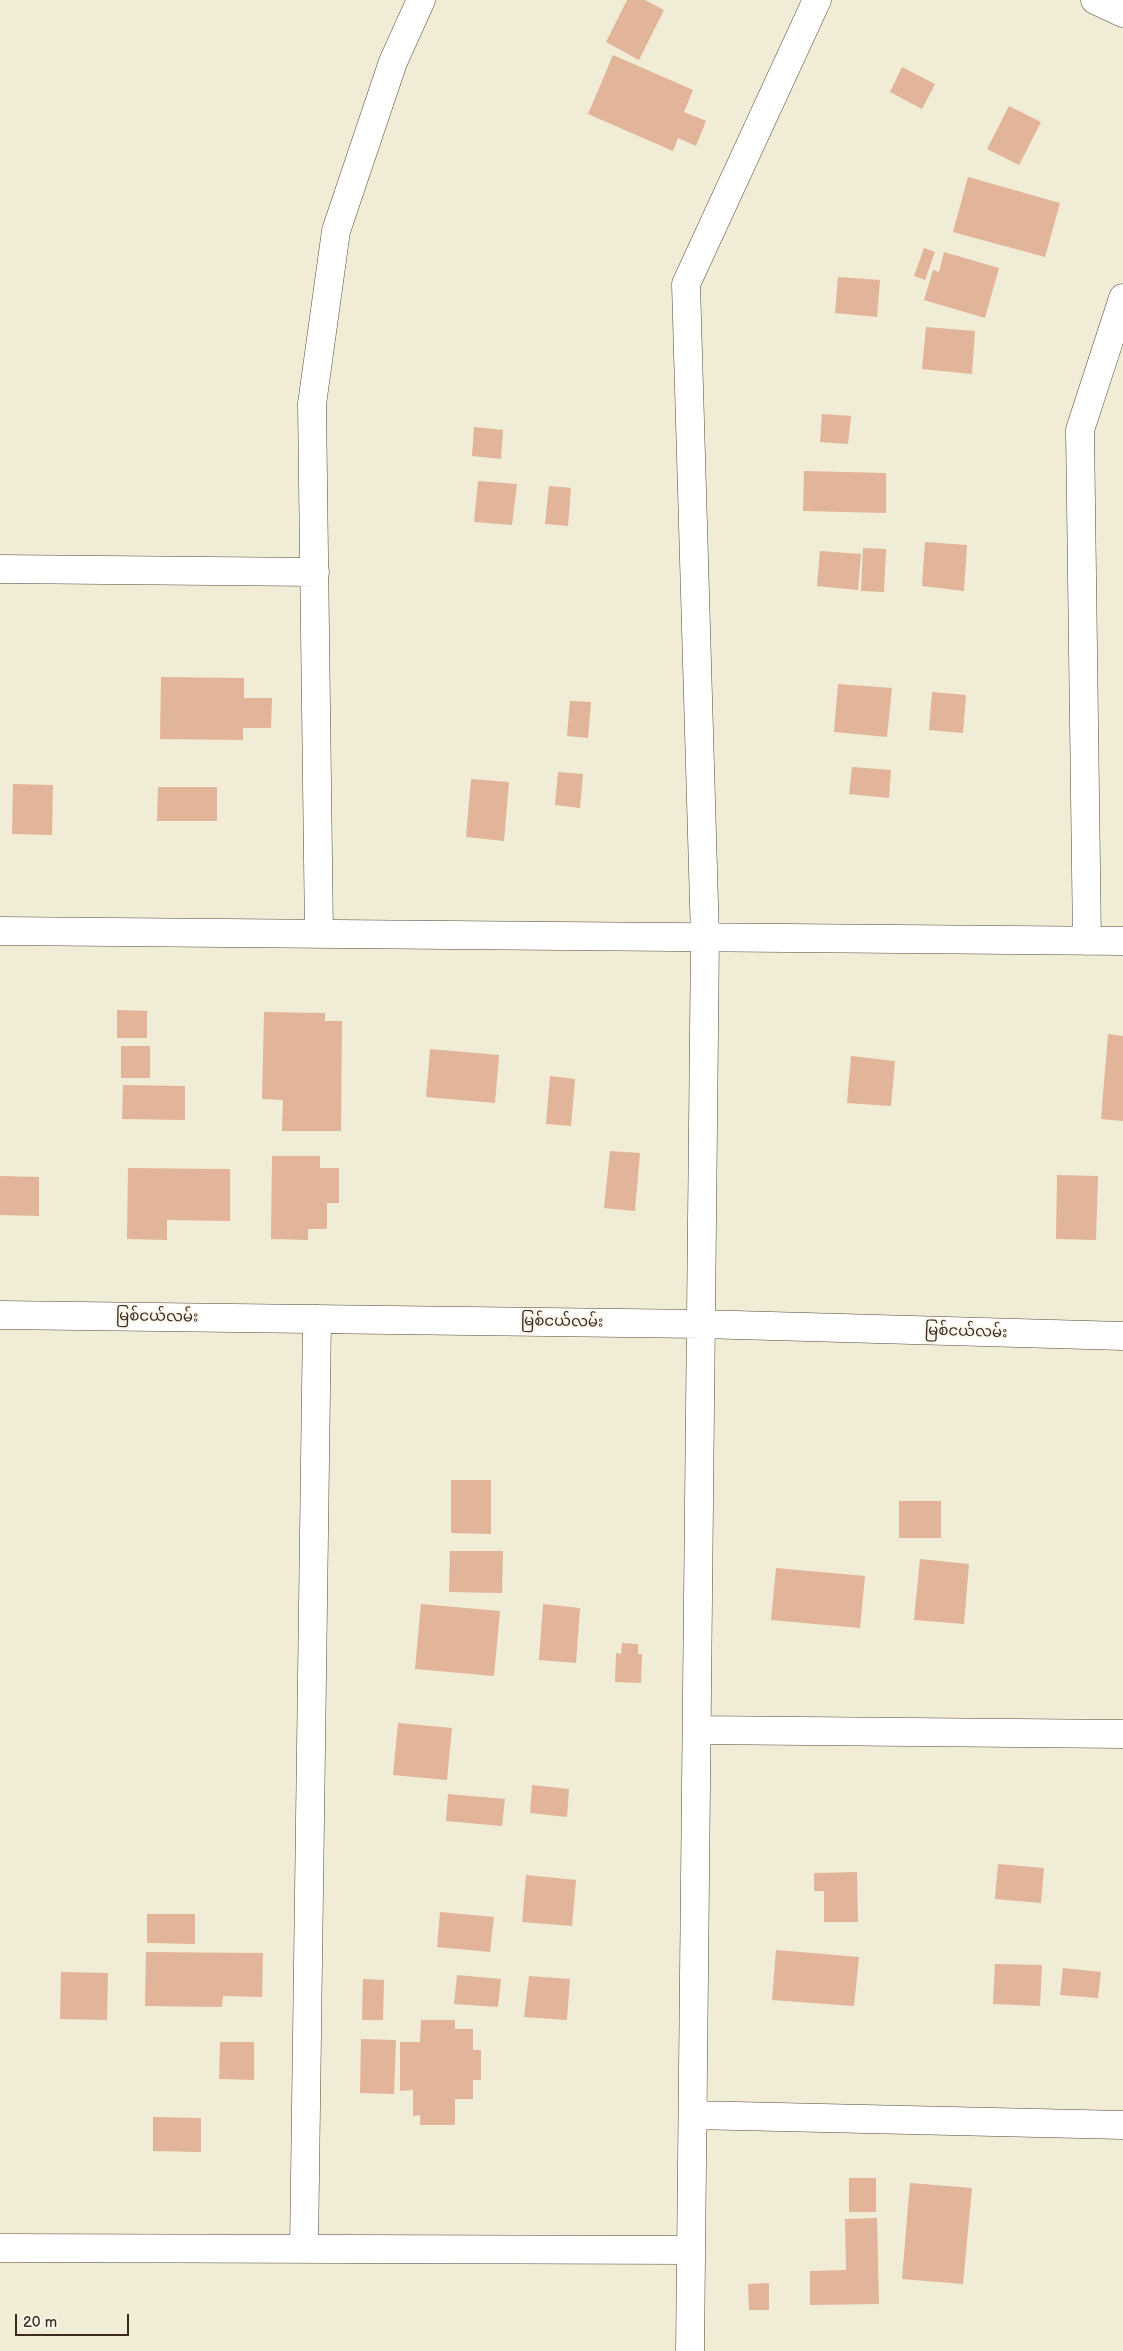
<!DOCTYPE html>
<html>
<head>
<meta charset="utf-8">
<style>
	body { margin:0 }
	#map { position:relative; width:1123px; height:2351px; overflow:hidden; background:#f1ecd6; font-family:"Balsamiq Sans",sans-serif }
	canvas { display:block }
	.scale { position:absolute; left:15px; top:2314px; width:114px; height:22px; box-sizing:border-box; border:2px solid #3b2a1e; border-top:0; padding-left:6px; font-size:15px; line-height:18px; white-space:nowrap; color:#3b2a1e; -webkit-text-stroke:4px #fbf7ec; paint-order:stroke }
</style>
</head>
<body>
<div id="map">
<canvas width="1123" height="2351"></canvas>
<div class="scale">20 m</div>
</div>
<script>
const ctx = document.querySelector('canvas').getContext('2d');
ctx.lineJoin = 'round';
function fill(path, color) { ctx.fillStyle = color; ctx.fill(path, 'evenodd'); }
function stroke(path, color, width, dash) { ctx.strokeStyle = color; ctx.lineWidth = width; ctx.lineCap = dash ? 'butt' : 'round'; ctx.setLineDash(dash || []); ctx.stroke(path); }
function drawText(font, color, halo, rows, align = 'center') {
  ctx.font = font + ' "Balsamiq Sans","Noto Sans Myanmar",sans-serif'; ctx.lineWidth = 4; ctx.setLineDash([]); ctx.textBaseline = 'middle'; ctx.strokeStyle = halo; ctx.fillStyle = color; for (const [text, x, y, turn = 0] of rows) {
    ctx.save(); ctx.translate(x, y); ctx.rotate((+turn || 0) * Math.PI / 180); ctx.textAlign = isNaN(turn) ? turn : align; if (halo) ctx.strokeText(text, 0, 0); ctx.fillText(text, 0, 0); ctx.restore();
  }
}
const building = new Path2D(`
	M627,0H645L664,10L639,60L606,42Z
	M613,55L693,90L684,112L706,121L696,146L678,138L673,151L588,114Z
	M902,67L935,84L922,109L890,92Z
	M1009,106L1041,122L1019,165L987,149Z
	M968,177L1060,203L1045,257L953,232Z
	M924,248L935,252L925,280L914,276Z
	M944,252L999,268L985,318L924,300L933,270L939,272Z
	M838,277L880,280L877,317L835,313Z
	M926,327L975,331L972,374L922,369Z
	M822,414L851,416L848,444L820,442Z
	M474,427L503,430L501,459L472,456Z
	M804,471L886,473V513L803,511Z
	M478,481L517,484L512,525L474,522Z
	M549,486L571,488L568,526L545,524Z
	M925,542L967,545L964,591L922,586Z
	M863,548L886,549L884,592L861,591Z
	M820,551L861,554L858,590L817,586Z
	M161,677L244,678V698H272L271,728H243V740L160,739Z
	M838,684L892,688L887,737L834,732Z
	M932,692L966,695L963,733L929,730Z
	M570,701L591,702L588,738L567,736Z
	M852,767L891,770L889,798L849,794Z
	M558,772L583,774L580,808L555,805Z
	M471,779L509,782L504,841L466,837Z
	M13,784L53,785L52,835L12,834Z
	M158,787H217V821H157Z
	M117,1010L147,1011V1038H117Z
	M264,1012L325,1013V1021H342L341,1131H282L283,1100L262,1099Z
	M1108,1034L1123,1036V1121L1101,1119Z
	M121,1046H150V1078H121Z
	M430,1049L499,1055L495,1103L426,1097Z
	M851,1056L895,1061L891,1106L847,1103Z
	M550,1076L575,1079L571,1126L546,1124Z
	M123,1085L185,1086V1120L122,1119Z
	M610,1151L640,1153L635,1211L604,1208Z
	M272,1156H320V1168H339V1203H327V1229H308V1240L271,1239Z
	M128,1168L230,1169V1221L167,1220V1240L127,1239Z
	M1057,1175L1098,1176L1096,1240L1056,1239Z
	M0,1176L39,1177V1216L0,1215Z
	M451,1480H491V1534L451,1533Z
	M899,1501H941V1538H899Z
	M450,1551H503L502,1593L449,1592Z
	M920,1559L969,1564L964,1624L914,1620Z
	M776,1568L865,1576L860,1628L771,1620Z
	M421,1604L500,1611L494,1676L415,1669Z
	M543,1604L580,1608L576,1663L539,1660Z
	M622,1643L638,1644V1654H642L641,1683L615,1682L616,1653L621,1654Z
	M398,1723L452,1728L447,1780L393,1775Z
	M532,1785L569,1789L567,1817L530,1813Z
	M448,1794L505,1799L502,1826L446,1821Z
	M998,1864L1044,1868L1041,1903L995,1899Z
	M857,1872L858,1922H824V1891H814V1873Z
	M526,1875L576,1880L572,1926L522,1922Z
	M440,1912L494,1917L490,1952L437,1947Z
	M147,1914H195V1944L147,1943Z
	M776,1950L859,1957L854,2006L772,2000Z
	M146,1952L263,1953L262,1997L223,1996L222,2007L145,2006Z
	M995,1964L1042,1965L1040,2006L993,2004Z
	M1063,1968L1101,1972L1098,1998L1060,1995Z
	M61,1972L108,1973L107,2020L60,2019Z
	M457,1975L501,1979L498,2007L454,2004Z
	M529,1976L570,1979L567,2020L524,2017Z
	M363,1979L384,1980L383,2020H362Z
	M421,2020H455V2029H473V2050H481V2080H473V2099H455V2125H420V2115L413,2116V2090L400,2091V2042H420Z
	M361,2039L396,2040L394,2094L360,2093Z
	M220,2042H254V2080L219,2079Z
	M153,2117L201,2118V2152L153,2151Z
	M849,2178H876V2212H849Z
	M910,2183L972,2188L963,2284L902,2279Z
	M877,2218L879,2304L810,2305V2271L846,2270L845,2219Z
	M769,2283V2310H749L748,2284Z`);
const minor = new Path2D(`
	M1095,0L1123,13
	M0,569L315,572
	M0,931L1123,941
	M319,934L312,404L336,231L393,62L421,0
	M1087,941L1080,430L1123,298
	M0,1315L701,1324L1123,1336
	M697,1730L1123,1734
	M693,2115L1123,2125
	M0,2248L691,2250
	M304,2249L317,1319
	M690,2351L705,938L686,284L817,0`);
const streetNames = [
	["မြစ်ငယ်လမ်း",157,1317,1],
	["မြစ်ငယ်လမ်း",562,1322,1],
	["မြစ်ငယ်လမ်း",966,1332,2]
];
fill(building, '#e2b499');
stroke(minor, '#56473a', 29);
stroke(minor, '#fff', 28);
drawText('15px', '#3b2a1e', '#fbf7ec', streetNames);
</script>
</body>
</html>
